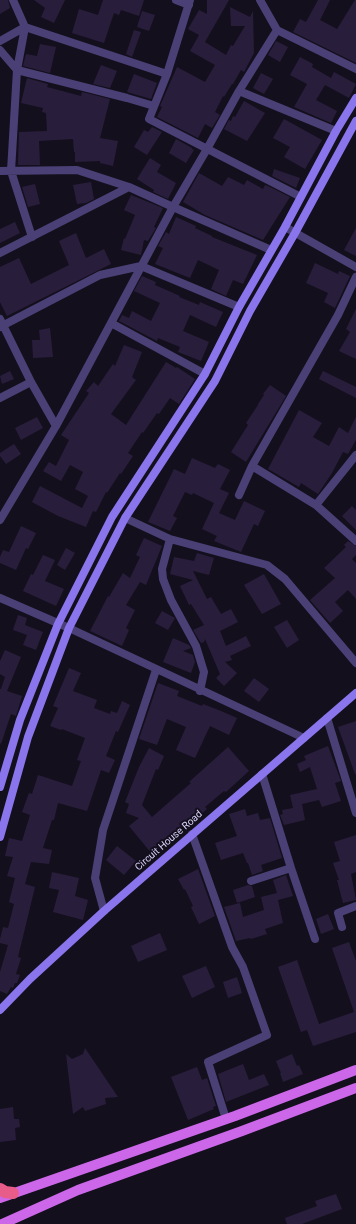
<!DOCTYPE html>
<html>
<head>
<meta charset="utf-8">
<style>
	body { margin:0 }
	canvas { display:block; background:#130f1d }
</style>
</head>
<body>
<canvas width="356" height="1224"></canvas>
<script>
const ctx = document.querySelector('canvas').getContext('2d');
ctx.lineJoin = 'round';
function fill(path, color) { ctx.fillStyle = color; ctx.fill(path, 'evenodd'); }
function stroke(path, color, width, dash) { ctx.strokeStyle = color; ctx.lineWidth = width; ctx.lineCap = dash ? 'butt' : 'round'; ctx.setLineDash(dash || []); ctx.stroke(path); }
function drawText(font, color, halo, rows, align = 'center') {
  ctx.font = font + ' Roboto,sans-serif'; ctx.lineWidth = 4; ctx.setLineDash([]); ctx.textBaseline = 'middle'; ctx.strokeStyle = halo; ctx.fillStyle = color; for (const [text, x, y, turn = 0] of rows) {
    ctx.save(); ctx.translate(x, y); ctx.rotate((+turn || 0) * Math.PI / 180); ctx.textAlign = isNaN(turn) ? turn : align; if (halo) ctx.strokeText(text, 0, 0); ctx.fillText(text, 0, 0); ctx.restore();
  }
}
const building = new Path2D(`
	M0,0H8L10,8L0,14Z
	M34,0H65L54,23L41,17L45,8Z
	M103,0H144L139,16L121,10L119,15L114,13L104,43L72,33L79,9L98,15Z
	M207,0H229L205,42L226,55L231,45L233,46L245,26H231L230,7L250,17L253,11L254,53L244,72L241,70L233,84H232L224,97L223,96L215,112L220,115L212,128L205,124L198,138L157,117L162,107L160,106L177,67L205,82L215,65L190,51L199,35L188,29L199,10L207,14Z
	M318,0H330L320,20L337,29L355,0H356V63L293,32L300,19L306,22Z
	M142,11L155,15L149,31L137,27Z
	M134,30L141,32L132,57L126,54Z
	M276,41L288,47L280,62L268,55Z
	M40,44L56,47L50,73L23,66L26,54L37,56Z
	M300,57L313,64L312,67L331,78L334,72L356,84L349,98L325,85L316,100L337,111L331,123L294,107L307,84L290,75Z
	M101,65L117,71L110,88L93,84Z
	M261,73L273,79L264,94L253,88Z
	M134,74L157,83L151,99L127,92Z
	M27,78L48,84L47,87L81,96L82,92L110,99L100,138L118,141L113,166L100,163V161L75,162V152H74L73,139L39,141L40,165H18L19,132L47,131L46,113L42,112L43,108L21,103Z
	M244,101L265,113L247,141L224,129L229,120L231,121L233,116L235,117Z
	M284,119L322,140L305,169L284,157L290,147L273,138Z
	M152,127L162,132L147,155L134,147L144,130L148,132Z
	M176,139L192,148V149L194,150L186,163L169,153Z
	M150,158L161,165L157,172L176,183L168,199L153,192L154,190L137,179Z
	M274,169L300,178L296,188L272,176Z
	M199,173L222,186L228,177L244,185L247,180L263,189L265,185L268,186L290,197L263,240L205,215L183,202Z
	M91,182L94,199L86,203L77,204L73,185Z
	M35,184L40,204L28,207L22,187Z
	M131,195L163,208L154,227L156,228L148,241L144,240L141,255L121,250L124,238L125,239L135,215L124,210Z
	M176,217L196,226L195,228L212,236V237L257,255L243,284L233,280L226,296L211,289L219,270L198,260L190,278L155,264L163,248L158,246L166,232L169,234Z
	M15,222L20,233L0,243V229Z
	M356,228V256L344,250Z
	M76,233L86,258L104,249L111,264L7,316L0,302V267L19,258L31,284L69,265L59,241Z
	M315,263L338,274L339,271L350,276L335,308L324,302L328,293L306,283Z
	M142,276L156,282L155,285L180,296L179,297L199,305L200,302L223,312L216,327L190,315L183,331L209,342L201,361L178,352L180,347L158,338L157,341L119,321L122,315L129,318L132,311L151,321L160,303L134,291Z
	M356,309V359L339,351L350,332L346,329Z
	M50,328L53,357L33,358L32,340H40L39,330Z
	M124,345L142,352L132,377L136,380L111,414L126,425L166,362L176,368L177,367L195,379L179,404L170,398L159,414L157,413L143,433L142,432L128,453L133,456L121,474L120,473L107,493L106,492L96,512L93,511L86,527L58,516L32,502L40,486L82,508L88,496L75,489L83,472L70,465L61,481L43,471L49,462L56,466L69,440L61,435L89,393L86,391L94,382L98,386L113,364L115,366Z
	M10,371L14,379L2,384L0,376Z
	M323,371L356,387V398L319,379Z
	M270,385L286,396L246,462L231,452L248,425L246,423L258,405V404L264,395L263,394Z
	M299,410L322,423L313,437L329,446L339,427L348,433L356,417V440L348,454L343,452L332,473L318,494L301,483L299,487L268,469Z
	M37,417L43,428L21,440L15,428Z
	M14,444L21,454L6,464L0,456V453Z
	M192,458L215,468L218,464L230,470L220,489L229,493L219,513L235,520L244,501L265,511L258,526L254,524L241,552L214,541L217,536L202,529L214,503L193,493L192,495L185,492L173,516L177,518L170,531L148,522L174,469L185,474Z
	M352,506L356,510V530L342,516Z
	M21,526L36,533L28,549L26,548L16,570L0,563V557L3,550L9,552Z
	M144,538L162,546L146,585L140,582L126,605L135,610L126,628L129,630L122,646L90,631L108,596L109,597L123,573L130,578L140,557L136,555Z
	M348,541L356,546V555L352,559L356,563V599L348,590L335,602L343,611L330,623L310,600L335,578L324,568L346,547L344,545Z
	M66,548L75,553L65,570L57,565Z
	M197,553L214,558L209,575L193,571L207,599L211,597L221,614L231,609L238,622L220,631L226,646L246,636L251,646L230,656L232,660L225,662L237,673L224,686L216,678L220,674L205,639L204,642L201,643L193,630L204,625L191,604L189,605L180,586L193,580L170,574L174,557L194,561Z
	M43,555L55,560L45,581L64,589L56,606L23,591L31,574L33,575Z
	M264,574L281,604L262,614L244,585Z
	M162,611L175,618L168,630L155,623Z
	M18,615L27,618L25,625L43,632L36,650L23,645L27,635L13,630Z
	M287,620L299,640L287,648L274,627Z
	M173,638L189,645L191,648L183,651L193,655L195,662L191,673L163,662Z
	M5,650L21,657L7,691L22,696L16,716L11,714L1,744L0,743V689H1L5,677L0,674V661Z
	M69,668L81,673L73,691L97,700L94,708L110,714L111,711L117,713L122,701L130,705L118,732L116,731L106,756L115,760L109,773L101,770L87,811L58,803L54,820H52L43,848L52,850L49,864L31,862L25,884L35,887L18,957L21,958L16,974L20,975L17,983H15L13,988L11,987L7,994L0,991V972L8,945L0,943V939L3,927L8,928L14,904L9,902L15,878L7,876L13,857L5,856L9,838L22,841L30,815L22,812L29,793L32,794L38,775L72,786L81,761L77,760L85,738L62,729L61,730L50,726L58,708L53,706Z
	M254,678L269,689L259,702L244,691Z
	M158,683L179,691L177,696L202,706L203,704L221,711L237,718L229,735L210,726L195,758L176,750L186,727L167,719L157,745L139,739Z
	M356,721V774H355L338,727Z
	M328,746L341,781L335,783L341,801L322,807L319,800L302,804L305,820L284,825L280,815L283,814L282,810L293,808L290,795L317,789L310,767L300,772L297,764L306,760L304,756Z
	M228,747L249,771L226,792L224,791L205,807L207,809L190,824L189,822L152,854L129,826L139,818L126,813L129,804L125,802L139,767L149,748L164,756L158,770L156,769L142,805L152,817L191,783L189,782Z
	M245,809L247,816L258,813L260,820L270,818L282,858L261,865L263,871L252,875L248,863H247L243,853L221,860L215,843L237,836L229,814Z
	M356,835V872L351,874L356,900L343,903L337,880H339L333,863L340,861L334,842Z
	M117,846L136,861L124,875L106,860Z
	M198,869L215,916L199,924L191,907L193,906L185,889L184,890L178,879Z
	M52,872L79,878L75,896L88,900L83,920L53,912L59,890L49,888Z
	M286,875L293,896L278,900L283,923L265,929L267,934L251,939L250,938L236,941L224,907L240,903L243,917L264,910L261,897L277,893L273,880Z
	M248,885L252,886L255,897L237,903L233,890Z
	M328,914L334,929L321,934L316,919Z
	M160,933L167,950L138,962L131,946Z
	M349,942L356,961V1032L313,1046L307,1030L301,1032L278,967L297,960L319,1024L354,1012L332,948Z
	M206,966L215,987L192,998L182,976Z
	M237,977L242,993L228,998L223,982Z
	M85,1048L118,1097L105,1098L106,1104L85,1111L83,1107L73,1114L66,1054L72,1059L83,1054Z
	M292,1054L297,1066L299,1065L303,1074L283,1082L280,1073H281L276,1061Z
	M243,1064L249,1080L264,1074L269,1085L226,1102L218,1074Z
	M197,1067L202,1080L207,1078L216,1106L213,1107L214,1109L188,1120L171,1077Z
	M13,1107L14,1119H19L20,1127L15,1128L16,1140L0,1142V1109Z
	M336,1194L342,1209L302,1224H287L285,1218L317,1206L315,1201Z`);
const street = new Path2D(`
	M13,0L25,27L167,74
	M176,0L189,5
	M190,0L167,74L149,119L301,197
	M260,0L277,30L239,91L207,149L173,207L271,250
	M277,30L356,69
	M0,41L25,27L17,70L11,171L32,237
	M0,50L17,70L127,98L154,106
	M239,91L336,131
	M0,171L77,170L129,187L0,253
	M285,227L356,267
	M356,277L338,315L252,466L316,505L356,541
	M0,319L31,382L56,426
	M111,323L205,374
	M0,327L100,275L141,266L239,307
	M0,398L31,382
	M239,495L252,466
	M316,505L356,455
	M125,518L170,539L267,565L285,579L356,663
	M0,520L56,426L173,207L129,187
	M170,539L162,569L163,579L171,600L196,646L204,672L200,691
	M0,598L69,628L304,738
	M327,718L356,813
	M262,774L291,868L315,939
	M192,834L232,947L243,967L267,1035L208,1062L226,1119
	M251,881L291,868
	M104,911L95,878L103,830L156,670
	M342,927L338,913L356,906`);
const secondary = new Path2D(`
	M0,787L20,720L58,624L112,517L205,374L239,307L285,227L336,131L356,98
	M0,837L28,737L69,628L125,518L215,381L250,311L295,233L356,121
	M0,1010L30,979L104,911L356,693`);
const primary = new Path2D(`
	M0,1198L235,1116L356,1070
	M2,1224L78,1190L242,1131L356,1088`);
const highway = new Path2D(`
	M0,1189L5,1192L13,1193`);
const streetNames = [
	["Circuit House Road",169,841,-41]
];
fill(building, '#281d3b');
stroke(street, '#4a4076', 8);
stroke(secondary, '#8a75ec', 8);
stroke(primary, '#cd67ea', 10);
stroke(highway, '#e85c8a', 12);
drawText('10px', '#dbd1f9', '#130f1d', streetNames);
</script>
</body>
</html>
